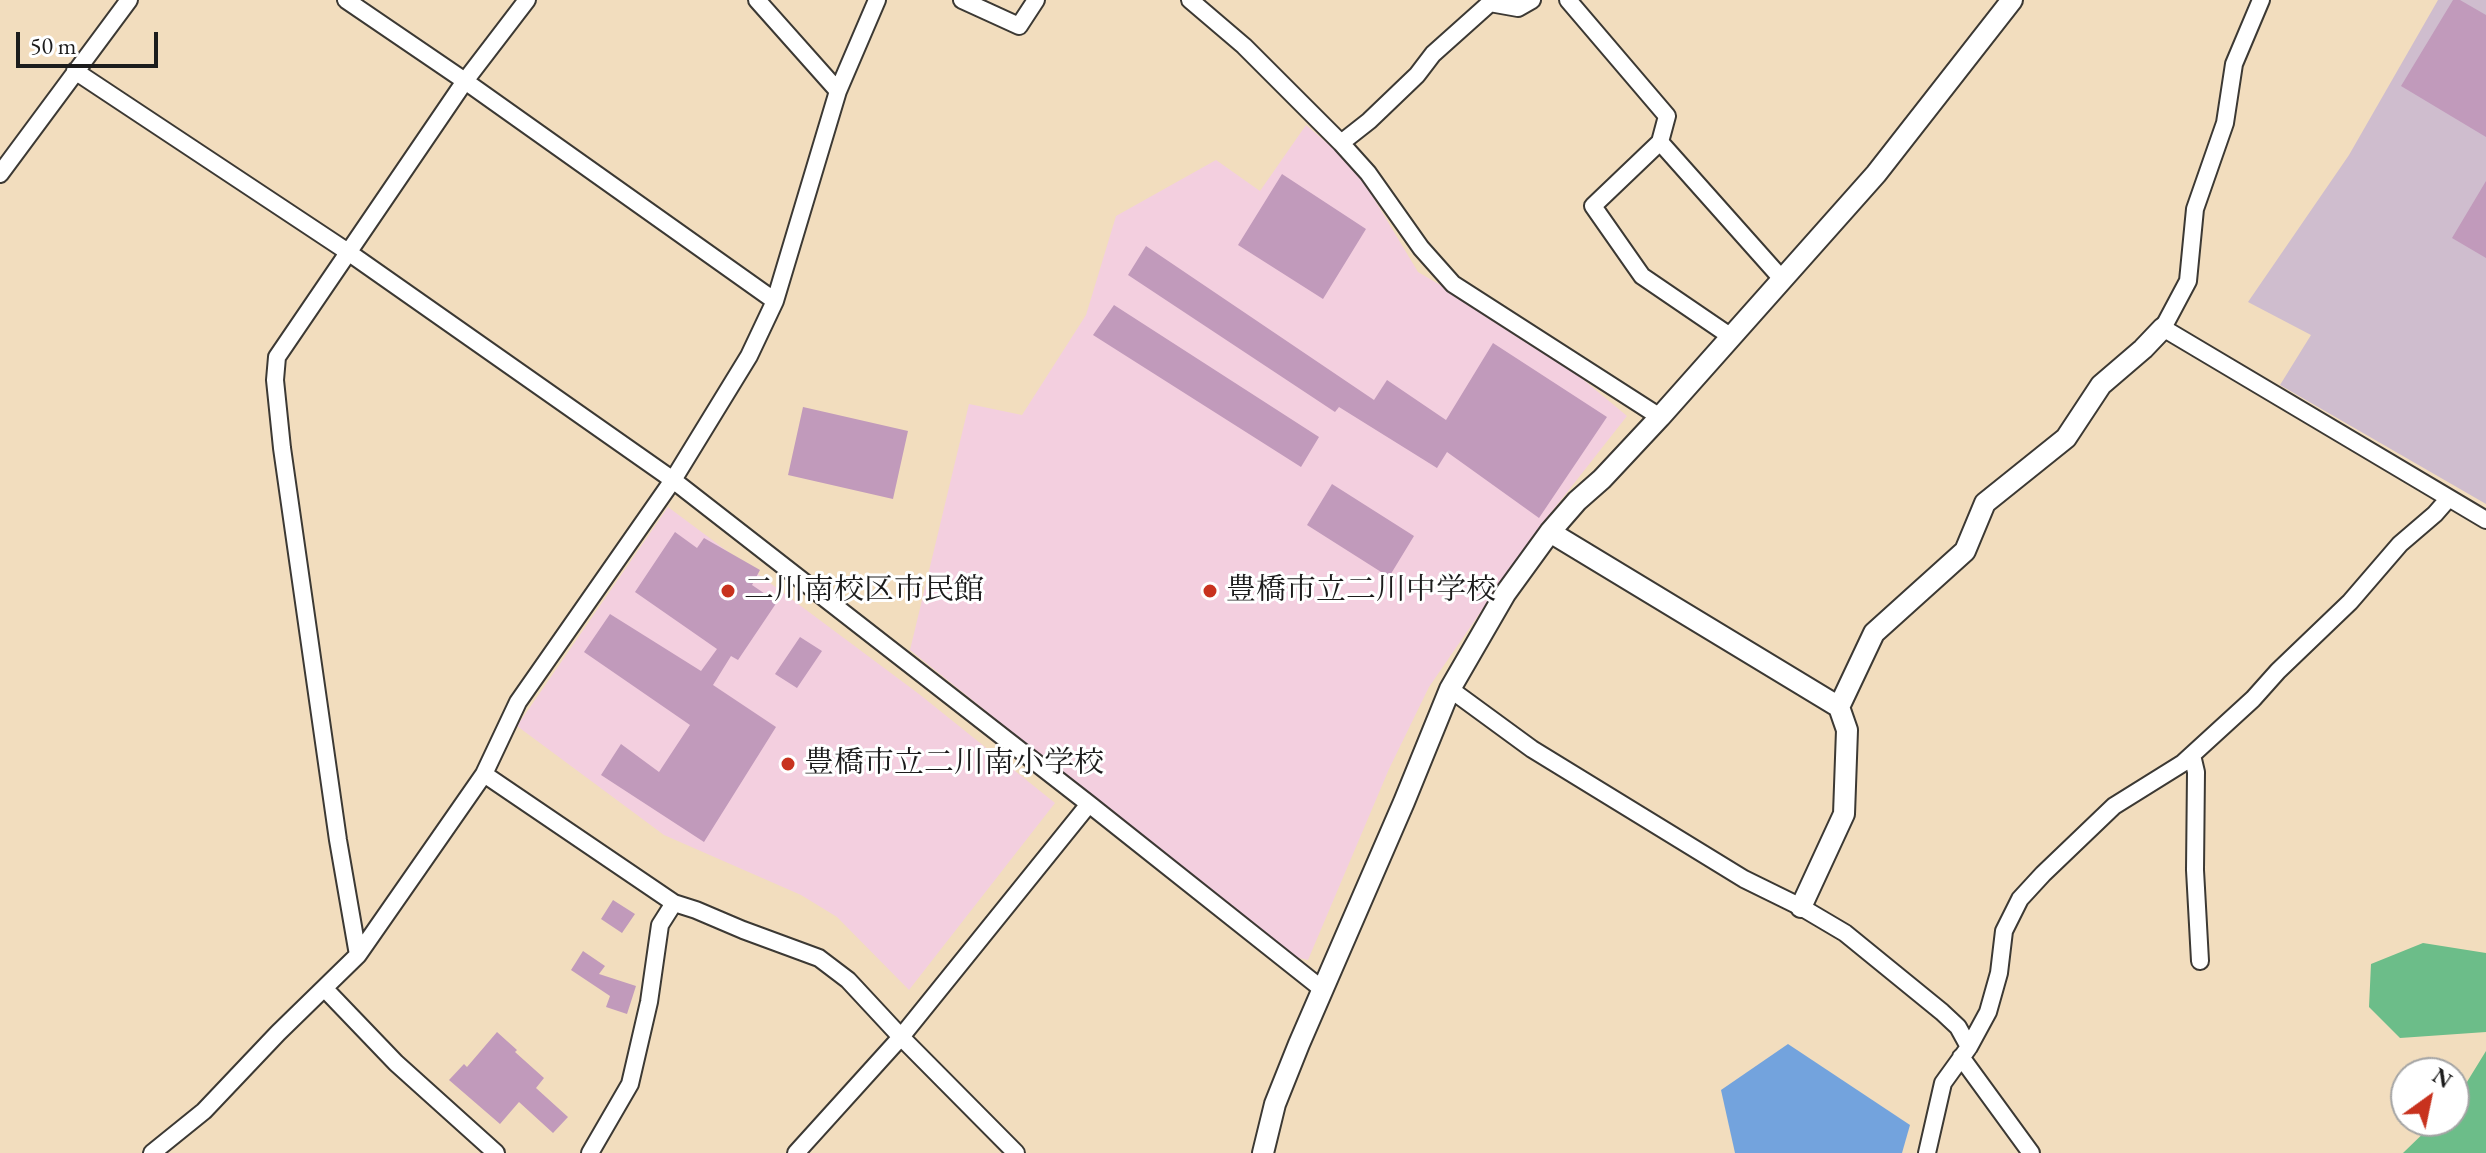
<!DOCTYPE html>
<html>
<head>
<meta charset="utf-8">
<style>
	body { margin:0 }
	#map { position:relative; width:2486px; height:1153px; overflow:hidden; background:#f2ddbe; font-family:"EB Garamond",serif }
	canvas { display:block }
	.north { position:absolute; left:2390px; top:1057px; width:80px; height:80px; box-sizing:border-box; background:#fff; border:2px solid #a4a4a4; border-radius:50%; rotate:33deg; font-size:22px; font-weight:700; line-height:32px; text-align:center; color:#1c1c1c }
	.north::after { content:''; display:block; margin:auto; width:28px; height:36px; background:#c8321e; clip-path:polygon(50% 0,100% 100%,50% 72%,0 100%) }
	.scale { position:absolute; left:16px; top:32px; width:142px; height:36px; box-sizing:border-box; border:4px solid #1c1c1c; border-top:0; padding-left:10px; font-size:24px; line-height:28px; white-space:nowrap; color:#1c1c1c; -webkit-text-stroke:6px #fff; paint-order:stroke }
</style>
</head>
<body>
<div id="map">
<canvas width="2486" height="1153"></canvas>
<div class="north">N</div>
<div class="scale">50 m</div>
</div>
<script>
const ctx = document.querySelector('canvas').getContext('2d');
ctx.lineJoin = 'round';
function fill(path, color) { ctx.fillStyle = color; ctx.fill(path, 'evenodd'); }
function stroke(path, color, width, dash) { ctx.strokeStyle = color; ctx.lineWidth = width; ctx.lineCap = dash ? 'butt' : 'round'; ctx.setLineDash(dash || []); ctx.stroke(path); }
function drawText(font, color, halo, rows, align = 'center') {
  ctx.font = font + ' "EB Garamond","Noto Serif JP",serif'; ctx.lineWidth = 6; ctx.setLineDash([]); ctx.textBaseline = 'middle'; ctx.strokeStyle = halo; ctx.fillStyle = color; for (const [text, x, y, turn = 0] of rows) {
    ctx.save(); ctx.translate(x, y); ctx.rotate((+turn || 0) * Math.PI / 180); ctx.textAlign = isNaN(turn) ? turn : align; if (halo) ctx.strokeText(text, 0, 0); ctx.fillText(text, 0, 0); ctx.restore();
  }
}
const built = new Path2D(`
	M1306,125L1355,167L1418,272L1538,342L1627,416L1535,533L1429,687L1389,769L1308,960L1291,956L910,650L969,404L1022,415L1086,315L1116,216L1216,160L1260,191Z
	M668,507L919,694L1055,803L909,990L837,917L801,895L664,835L517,726Z`);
const industrial = new Path2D(`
	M2438,0H2486V504L2280,385L2311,335L2248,302L2349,155Z`);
const forest = new Path2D(`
	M2423,943L2486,953V1032L2400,1038L2369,1007L2371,964Z
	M2486,1051V1153H2403L2436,1121H2454V1103Z`);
const water = new Path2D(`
	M1788,1044L1910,1125L1902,1153H1735L1721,1090Z`);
const building = new Path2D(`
	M2453,0H2460L2486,15V137L2401,86Z
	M1282,174L1366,229L1323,299L1238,245Z
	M2486,181V258L2452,238Z
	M1146,246L1374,400L1387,380L1446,420L1493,343L1607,417L1539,518L1447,452L1437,468L1339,407L1335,412L1128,275Z
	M1114,305L1319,437L1301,467L1093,335Z
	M803,407L908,431L893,499L788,475Z
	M1332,484L1414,536L1389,577L1307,525Z
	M675,532L697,548L704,538L760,570L752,585L777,602L738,660L731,656L713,685L776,727L704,842L601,775L621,744L659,772L690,725L584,652L610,614L701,671L717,649L635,592Z
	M800,637L822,651L797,688L775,674Z
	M613,900L635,914L622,933L601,919Z
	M583,951L605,966L599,974L636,986L627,1014L606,1007L610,996L571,970Z
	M497,1032L517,1050L515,1052L544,1078L536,1088L568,1117L553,1133L519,1102L500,1124L449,1080L464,1064L467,1067Z`);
const minor = new Path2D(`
	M346,0L465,81L775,301
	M757,0L838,91
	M962,0L1019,26L1036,0
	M1190,0L1244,46L1341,143L1368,173L1421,248L1453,284L1660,417
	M1568,0L1667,116L1660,142L1782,279
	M2261,0L2234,64L2225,123L2195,209L2188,281L2163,328L2486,520
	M75,71L348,252L673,480L1089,804L1322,989
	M1660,142L1593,206L1642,276L1730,336
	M1341,143L1369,121L1417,75L1433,54L1490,3L1518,8L1532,0
	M0,174L129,0
	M1450,689L1532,749L1744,879L1801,907L1845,933L1942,1012L1958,1027L1969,1047
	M2192,755L2196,772L2195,870L2200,961
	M484,774L674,903L696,910L743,930L819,958L848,980L901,1037L1016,1153
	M358,955L338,840L282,448L275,380L277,357L465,81L527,0
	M325,989L396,1063L496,1153
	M1961,1057L2031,1153
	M152,1153L204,1111L278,1033L358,955L484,774L518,702L673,480L749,356L775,301L838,91L877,0
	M590,1153L630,1084L649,1002L660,925L674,903
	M796,1153L901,1037L1089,804
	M1927,1153L1943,1083L1969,1047L1988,1012L1999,973L2004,931L2020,899L2043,874L2114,806L2183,763L2253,699L2278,671L2350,602L2400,544L2435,514L2449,498`);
const tertiary = new Path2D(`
	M1550,532L1839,707
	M1801,907L1844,814L1847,730L1839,707L1874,633L1965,551L1985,503L2066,438L2101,385L2143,349L2163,328
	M1263,1153L1275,1104L1299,1044L1404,802L1450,689L1505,594L1550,532L1577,501L1602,479L1660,417L1876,174L2012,0`);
const markers = [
	[728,591,8,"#c8321e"],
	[1210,591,8,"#c8321e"],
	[788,764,8,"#c8321e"]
];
const poiNames = [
	["二川南校区市民館",744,591],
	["豊橋市立二川中学校",1226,591],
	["豊橋市立二川南小学校",804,764]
];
fill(built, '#f3cfdf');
fill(industrial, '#cfbdce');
fill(forest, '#6cbd89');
fill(water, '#73a3dd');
fill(building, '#c19abb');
stroke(minor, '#3c3934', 20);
stroke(tertiary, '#3c3934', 24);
stroke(minor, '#fff', 16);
stroke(tertiary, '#fff', 20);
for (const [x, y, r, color] of markers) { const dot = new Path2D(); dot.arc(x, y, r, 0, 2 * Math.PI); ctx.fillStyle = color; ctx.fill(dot); stroke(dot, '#fff', 3); }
drawText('30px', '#1c1c1c', '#fff', poiNames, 'left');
</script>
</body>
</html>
